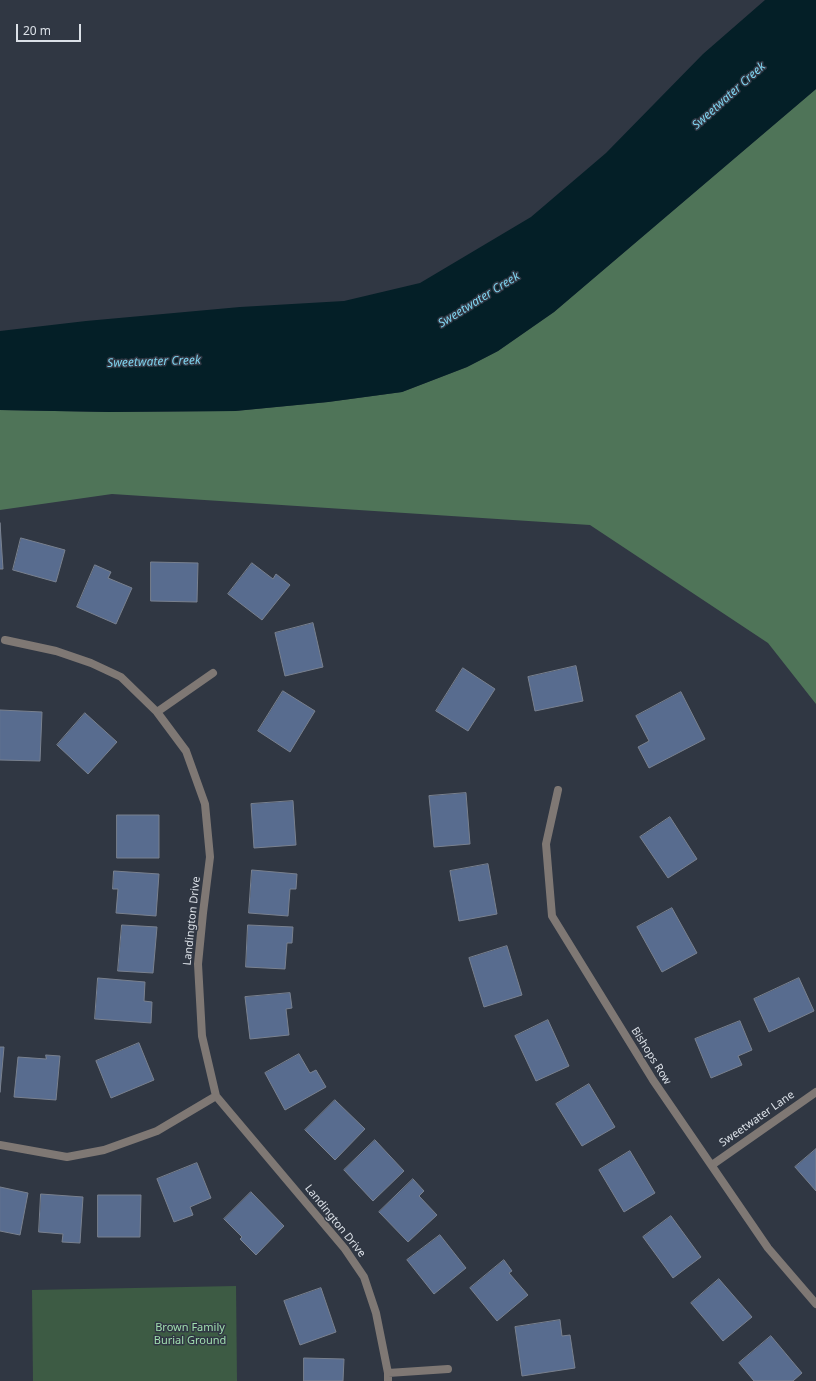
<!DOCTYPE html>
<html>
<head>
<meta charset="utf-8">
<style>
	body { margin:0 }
	#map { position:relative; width:816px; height:1381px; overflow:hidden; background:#303743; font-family:"Noto Sans",sans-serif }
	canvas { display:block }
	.scale { position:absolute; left:16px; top:24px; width:65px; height:18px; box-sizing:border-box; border:2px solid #dbe0e7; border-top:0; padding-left:5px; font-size:12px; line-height:14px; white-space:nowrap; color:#dbe0e7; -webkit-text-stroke:3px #303743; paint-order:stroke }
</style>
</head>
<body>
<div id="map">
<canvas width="816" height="1381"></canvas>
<div class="scale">20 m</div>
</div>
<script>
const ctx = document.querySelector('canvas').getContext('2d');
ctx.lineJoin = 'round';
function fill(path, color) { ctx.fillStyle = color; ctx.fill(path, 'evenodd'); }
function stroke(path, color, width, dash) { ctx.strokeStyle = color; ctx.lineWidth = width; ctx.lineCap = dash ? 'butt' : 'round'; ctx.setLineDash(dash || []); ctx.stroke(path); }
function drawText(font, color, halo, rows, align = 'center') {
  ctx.font = font + ' "Noto Sans",sans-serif'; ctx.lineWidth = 3; ctx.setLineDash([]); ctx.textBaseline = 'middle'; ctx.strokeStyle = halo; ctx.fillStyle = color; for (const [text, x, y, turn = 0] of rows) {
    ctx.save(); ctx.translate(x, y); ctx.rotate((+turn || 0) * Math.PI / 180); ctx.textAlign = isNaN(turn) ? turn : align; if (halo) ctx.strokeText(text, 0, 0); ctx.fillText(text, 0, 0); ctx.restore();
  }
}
const green = new Path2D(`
	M236,1286L237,1381H33L32,1290Z`);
const forest = new Path2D(`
	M816,89V704L768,643L590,525L112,494L0,510V410L109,412L235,411L328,402L402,392L467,367L498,351L554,312Z`);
const water = new Path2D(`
	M765,0H816V89L554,312L498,351L467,367L402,392L328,402L235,411L109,412L0,410V331L86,321L240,307L344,301L420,283L531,217L606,153L703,54Z`);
const building = new Path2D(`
	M0,523L3,569H0Z
	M21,538L65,550L56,582L13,570Z
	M151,562L198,563L197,602L151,601Z
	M252,563L273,579L276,574L290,585L262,620L228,594Z
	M95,565L111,572L108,578L132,588L116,624L77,607Z
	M313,623L323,667L285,676L275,633Z
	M576,666L583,701L535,711L528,677Z
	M463,668L495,689L468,731L436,711Z
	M283,691L315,711L290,752L258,731Z
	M681,692L705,739L649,768L638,747L649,741L636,716Z
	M0,710L42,712L40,761L0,760Z
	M85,713L117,742L88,774L57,745Z
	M466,793L470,844L434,847L429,796Z
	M293,801L296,845L254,848L251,804Z
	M117,815H159V858H117Z
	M670,817L697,859L668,878L640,837Z
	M488,864L497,914L459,921L450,871Z
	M252,870L297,874L296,889H290L288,916L249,913Z
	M114,871L159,874L156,916L116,913L118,889H113Z
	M672,908L697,953L662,972L637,927Z
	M122,925L157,927L153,973L118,971Z
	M248,925L293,927L292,943H287L285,969L246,967Z
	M507,946L522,995L484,1007L469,958Z
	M98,978L145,982L144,1001L152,1002L151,1023L95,1019Z
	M799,978L814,1011L769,1032L754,999Z
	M290,993L292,1008L286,1009L289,1035L250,1039L245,997Z
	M548,1020L569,1066L536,1081L515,1036Z
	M740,1021L752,1050L738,1056L742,1065L711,1078L695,1039Z
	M139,1043L154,1080L111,1098L96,1061Z
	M0,1047H4L0,1092Z
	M299,1054L310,1073L316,1070L326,1087L285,1110L265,1073Z
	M46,1055L60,1056L56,1100L14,1097L18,1057L46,1059Z
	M589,1084L615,1127L582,1146L556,1104Z
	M335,1100L365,1129L335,1160L305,1130Z
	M375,1140L404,1171L373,1201L344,1170Z
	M816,1149V1191L795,1167Z
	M630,1151L655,1193L624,1212L599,1170Z
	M197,1163L211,1198L190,1207L193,1215L174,1222L157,1179Z
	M413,1179L424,1191L419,1196L437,1215L408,1242L379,1212Z
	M0,1187L28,1193L20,1235L0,1231Z
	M251,1192L284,1226L256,1255L240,1239L242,1237L224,1219Z
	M41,1194L83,1197L80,1243L62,1242L63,1234L39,1232Z
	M98,1195H141L140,1237H98Z
	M671,1216L701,1257L673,1278L643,1237Z
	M440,1235L466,1268L434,1294L407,1260Z
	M504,1260L512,1271L509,1273L528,1295L497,1321L470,1288Z
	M719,1279L752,1317L723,1341L691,1303Z
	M321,1288L336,1332L300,1345L284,1301Z
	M560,1320L562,1336L570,1335L575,1368L522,1376L515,1327Z
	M771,1336L802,1373L793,1381H754L739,1363Z
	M304,1358L344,1359L343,1381H304Z`);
const street = new Path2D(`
	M5,640L56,651L91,663L121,677L157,712L186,751L205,804L210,857L203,913L198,964L202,1036L216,1096L345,1249L364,1277L376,1313L388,1373V1381
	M157,712L213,673
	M558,790L546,844L552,916L653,1080L768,1248L816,1304
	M0,1145L67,1157L104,1150L157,1131L216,1096
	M712,1165L816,1092
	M388,1373L448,1369`);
const streetNames = [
	["Landington Drive",192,921,-84],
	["Bishops Row",651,1056,58],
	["Sweetwater Lane",757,1119,-35],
	["Landington Drive",335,1221,51]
];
const parkNames = [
	["Brown Family",190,1328],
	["Burial Ground",190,1341]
];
const waterNames = [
	["Sweetwater Creek",729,96,-42],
	["Sweetwater Creek",479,300,-32],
	["Sweetwater Creek",154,362,-2]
];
fill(green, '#3d5b44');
fill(forest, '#4f7458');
fill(water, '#041f27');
fill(building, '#586c8f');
stroke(building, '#79818f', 1);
stroke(street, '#7f7874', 8);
drawText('11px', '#dbe0e7', '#303743', streetNames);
drawText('11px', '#a1dfb0', '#303743', parkNames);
drawText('italic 12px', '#7fd3ef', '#303743', waterNames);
</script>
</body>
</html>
